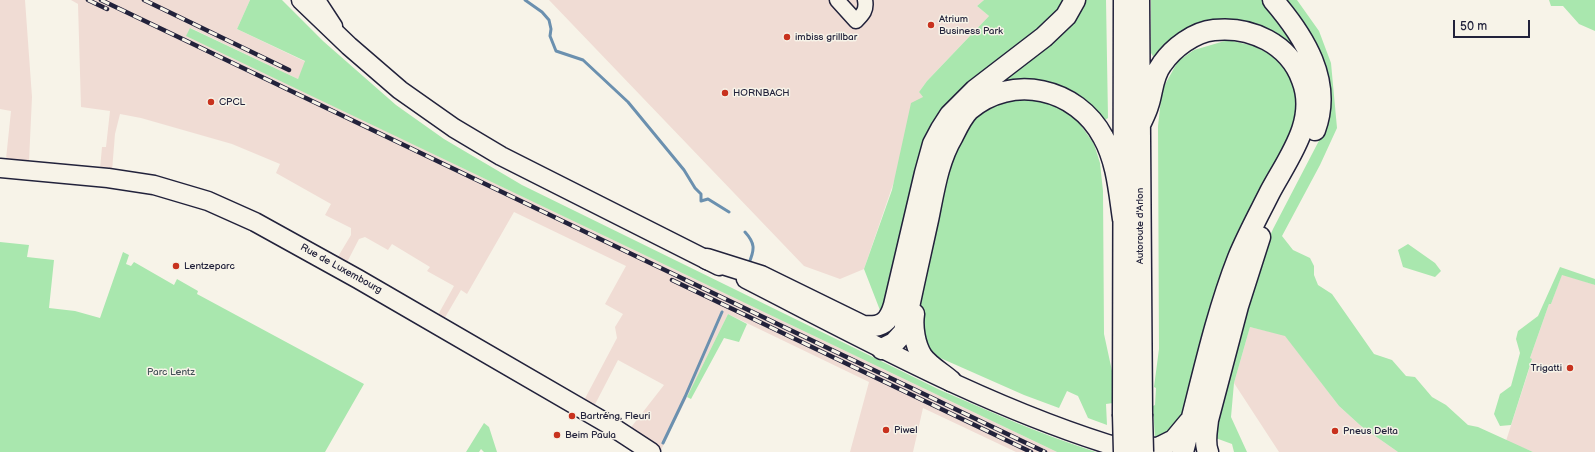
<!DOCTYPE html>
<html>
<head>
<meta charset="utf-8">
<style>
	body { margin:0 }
	#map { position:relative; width:1595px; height:452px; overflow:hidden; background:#f7f3e8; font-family:"Balsamiq Sans",sans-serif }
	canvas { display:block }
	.scale { position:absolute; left:1453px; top:20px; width:77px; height:18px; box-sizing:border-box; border:2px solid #22223b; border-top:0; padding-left:5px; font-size:12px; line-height:14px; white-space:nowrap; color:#22223b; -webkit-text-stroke:3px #f7f3e8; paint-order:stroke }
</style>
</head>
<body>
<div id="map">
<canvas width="1595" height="452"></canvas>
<div class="scale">50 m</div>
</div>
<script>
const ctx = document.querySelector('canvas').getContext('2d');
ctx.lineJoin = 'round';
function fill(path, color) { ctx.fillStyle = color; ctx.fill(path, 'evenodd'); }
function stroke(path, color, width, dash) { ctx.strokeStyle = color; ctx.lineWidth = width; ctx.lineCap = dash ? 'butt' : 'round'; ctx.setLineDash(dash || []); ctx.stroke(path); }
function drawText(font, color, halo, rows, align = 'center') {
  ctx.font = font + ' "Balsamiq Sans",sans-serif'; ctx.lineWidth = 3; ctx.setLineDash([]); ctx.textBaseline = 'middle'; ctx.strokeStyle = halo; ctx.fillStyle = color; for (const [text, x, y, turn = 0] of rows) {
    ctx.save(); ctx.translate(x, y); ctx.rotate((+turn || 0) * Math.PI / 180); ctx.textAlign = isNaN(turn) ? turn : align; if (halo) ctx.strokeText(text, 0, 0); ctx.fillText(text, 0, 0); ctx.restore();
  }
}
const built = new Path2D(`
	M0,0H25L32,97L29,161L6,159L11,111L0,109Z
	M71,0H250L237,29L306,62L298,79L191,28L187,36L1057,452H1016L923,408L913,452H850L869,382L728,314L660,452L625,435L664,385L618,360L590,414L580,408L617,338L615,327L623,314L605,304L626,266L514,212L467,294L461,290L440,326L434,322L454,286L427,271L430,267L392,244L388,250L365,237L359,239L343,270L333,265L351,235V228L325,215L331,204L276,173L280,164L232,144L141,118L120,114L115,134L112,171L100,169L102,147H106L110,111L81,107L78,4Z
	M549,0H984L977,6L989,16L927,81L919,92L923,97L864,269L840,279L804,266Z
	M1562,274L1595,285V452H1533L1506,441L1532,360L1530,358L1549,304H1551Z
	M1250,327L1285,335L1339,406L1361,426L1398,452H1279L1234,383Z`);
const green = new Path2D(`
	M250,0H282L323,41L396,105L444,139L522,185L940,390C991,412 1042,435 1096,452H1057L186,36L190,28L298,79L305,61L237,29Z
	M984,0H1066L1042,28L940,119L936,117L931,126L883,318L864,269L892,190L911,103L923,97L919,92L927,81L989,16L977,6Z
	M1081,0H1106L1108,118L1102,122L1002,86L998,80Z
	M1151,0H1262L1277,17L1303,60L1278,37L1255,24L1234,21L1156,61L1151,53Z
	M1283,0H1297L1319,31L1331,63L1337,128L1320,165L1282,236L1293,250L1310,258L1314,266V275L1318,285L1332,294L1374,354L1392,360L1406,376L1415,377L1432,397L1446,405L1468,425L1478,427L1533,452H1398L1361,426L1339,406L1285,336L1250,327L1234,383L1231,417L1247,452H1234L1232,444L1210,436L1245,295L1273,229L1324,131L1327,85L1330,81L1322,62Z
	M1549,0H1595V31L1579,24L1563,6H1551Z
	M1228,40L1254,46L1273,56L1292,77L1299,110L1288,145L1184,424L1155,439L1153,406L1155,405L1156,388L1154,387L1159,349L1158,126L1162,90L1178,61L1194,50Z
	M1026,96L1054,102L1067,111L1080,124L1094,144L1100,163L1103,191L1104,334L1112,371L1113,403L1106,404L1107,425L1088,418L1078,396L1067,391L1059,408L1024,395L929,353L919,315L920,300L935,225L952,157L963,130L980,112L1003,101Z
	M0,242L29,245L27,257L54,260L49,308L75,311L100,318L123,252L129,255L126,264L131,266L134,262L174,285L177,279L198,291L197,294L364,384L325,452H0Z
	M1408,244L1435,263L1441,271L1435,277L1403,267L1398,250Z
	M1560,267L1595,279V285L1562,275L1551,304H1549L1530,358L1532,359L1511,425L1500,426L1494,414L1500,394L1511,386L1520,353L1516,339L1518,331L1538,316Z
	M728,314L747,324L739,342L724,338L691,399L687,397Z
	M484,423L489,427L497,452H484L481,449L479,452H466Z`);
const stream = new Path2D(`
	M525,0L542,12L549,20L551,29L550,36L556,51L583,60L628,102L684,170L695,188L701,194V201L708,199L729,212
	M745,232C755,243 755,249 749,263
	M663,443L685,397L722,312`);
const minor = new Path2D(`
	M318,0L335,26
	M837,0L856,21C863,14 867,10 865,0`);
const major = new Path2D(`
	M301,0L349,46L400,90L454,128L501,156L719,266
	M0,168L108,178L154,185L208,201L255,222L358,279L608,424L651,452
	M746,279C869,342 994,411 1127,450`);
const highway = new Path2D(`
	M1139,0L1142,414
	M1273,0C1304,36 1333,81 1315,130
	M1139,127C1142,120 1146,113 1148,106C1153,92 1152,77 1162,64C1173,48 1194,32 1214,30C1251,26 1289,44 1302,80C1318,121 1288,158 1270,192C1259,214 1247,236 1238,258C1214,319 1200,389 1183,452
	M707,259L761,276L863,326C882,328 889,322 894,305L925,173L933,144L941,129L950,115L975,90L1044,37L1066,16L1075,0
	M914,314C912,327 915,345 922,356C928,365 943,374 951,381
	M882,349L894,343L904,332C911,295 920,257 928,220C934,191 938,161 953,136C957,128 962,117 969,110C1012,73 1077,88 1103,137C1117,162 1119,192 1123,219
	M1123,414L1124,0
	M1112,446L1158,448L1174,440L1189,422
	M1208,452C1204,442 1207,431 1208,420L1238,306L1260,237`);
const rail = new Path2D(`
	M88,0L107,9
	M101,0L1045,452
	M144,0L289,70
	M672,280L1031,452`);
const highwayBridge = new Path2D(`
	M1123,414L1124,452
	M1142,414L1143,452`);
const markers = [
	[931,25,4,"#c8321e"],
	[787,37,4,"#c8321e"],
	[725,93,4,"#c8321e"],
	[211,102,4,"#c8321e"],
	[176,266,4,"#c8321e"],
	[1570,368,4,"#c8321e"],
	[572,416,4,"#c8321e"],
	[886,430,4,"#c8321e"],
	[1335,431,4,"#c8321e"],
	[557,435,4,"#c8321e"]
];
const poiNames = [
	["Atrium",939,19],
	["Business Park",939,31],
	["imbiss grillbar",795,37],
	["HORNBACH",733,93],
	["CPCL",219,102],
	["Lentzeparc",184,266],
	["Trigatti",1562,368,"right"],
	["Bartréng, Fleuri",580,416],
	["Piwel",894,430],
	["Pneus Delta",1343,431],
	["Beim Paula",565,435]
];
const streetNames = [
	["Autoroute d'Arlon",1140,226,-90],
	["Rue de Luxembourg",341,269,29]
];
const parkNames = [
	["Parc Lentz",171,372]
];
fill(built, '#f0dcd4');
fill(green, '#a9e7ae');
stroke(stream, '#6b90af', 3);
stroke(minor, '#22223b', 17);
stroke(major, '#22223b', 21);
stroke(highway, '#22223b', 23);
stroke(minor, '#f7f3e8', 14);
stroke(major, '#f7f3e8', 18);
stroke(highway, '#f7f3e8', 20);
stroke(rail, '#22223b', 4.5);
stroke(rail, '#f7f3e8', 3, [9]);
stroke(highwayBridge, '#22223b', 23, []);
stroke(highwayBridge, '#f7f3e8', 20);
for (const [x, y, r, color] of markers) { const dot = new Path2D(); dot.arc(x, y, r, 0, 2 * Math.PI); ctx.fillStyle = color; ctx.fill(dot); stroke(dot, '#f7f3e8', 1.5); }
drawText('10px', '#22223b', '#f7f3e8', poiNames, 'left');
drawText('10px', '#22223b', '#f7f3e8', streetNames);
drawText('10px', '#445358', '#f7f3e8', parkNames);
</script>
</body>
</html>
